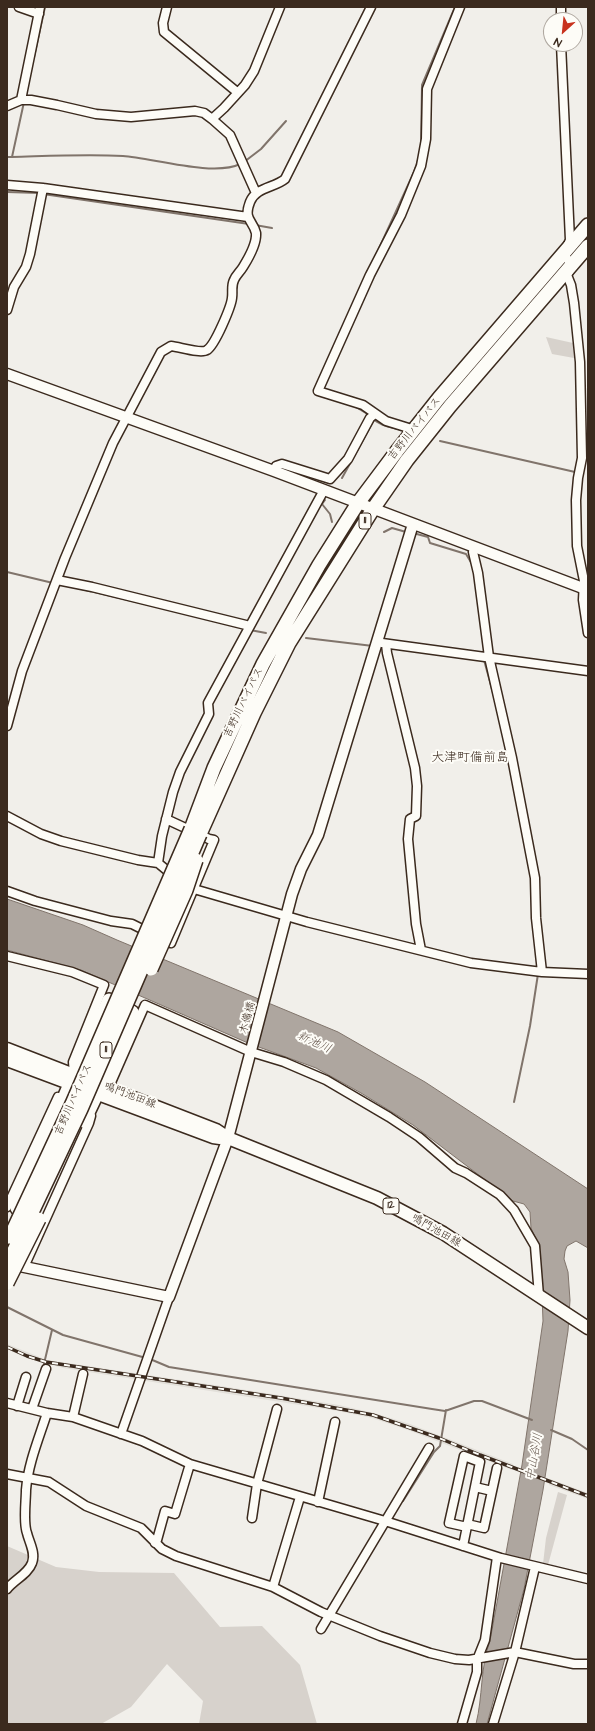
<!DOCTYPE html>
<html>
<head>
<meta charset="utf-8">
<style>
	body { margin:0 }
	#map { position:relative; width:595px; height:1731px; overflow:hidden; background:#f1efea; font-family:"Architects Daughter",sans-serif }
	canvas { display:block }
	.frame { position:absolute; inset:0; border:8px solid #3b2a1e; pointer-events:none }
	.north { position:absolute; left:543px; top:12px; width:40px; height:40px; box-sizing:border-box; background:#fdfcf7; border:1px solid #afa8a0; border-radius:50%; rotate:207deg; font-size:11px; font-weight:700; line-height:16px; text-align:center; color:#3b2a1e }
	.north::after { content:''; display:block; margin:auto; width:14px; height:18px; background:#c8321e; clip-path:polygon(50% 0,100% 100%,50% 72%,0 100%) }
</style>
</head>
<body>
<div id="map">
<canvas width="595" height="1731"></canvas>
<div class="frame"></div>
<div class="north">N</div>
</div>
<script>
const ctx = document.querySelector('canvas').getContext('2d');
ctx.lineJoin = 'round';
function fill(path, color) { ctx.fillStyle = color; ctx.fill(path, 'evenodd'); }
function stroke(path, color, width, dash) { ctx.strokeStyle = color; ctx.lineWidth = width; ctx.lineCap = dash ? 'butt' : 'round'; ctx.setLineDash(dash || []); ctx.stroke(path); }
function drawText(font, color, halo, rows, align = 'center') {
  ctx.font = font + ' "Architects Daughter","Klee One",sans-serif'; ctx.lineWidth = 4; ctx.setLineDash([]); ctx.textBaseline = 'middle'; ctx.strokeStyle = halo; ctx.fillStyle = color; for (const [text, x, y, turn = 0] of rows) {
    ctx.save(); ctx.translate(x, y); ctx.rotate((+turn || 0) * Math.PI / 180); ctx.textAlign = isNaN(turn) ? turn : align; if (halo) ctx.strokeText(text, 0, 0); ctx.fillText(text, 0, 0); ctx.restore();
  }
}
const built = new Path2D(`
	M7,1344L47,1360L234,1388L339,1405L374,1413L410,1424L513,1464L512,1468V1470L408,1430L372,1418L338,1411L63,1368L27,1358L7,1349Z
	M550,1479L588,1493V1499L549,1485Z`);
const green = new Path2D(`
	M546,337L573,343L574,358L552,354Z
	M558,1492L567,1495L548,1565L543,1564L546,1538Z
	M7,1546L56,1567L99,1572L174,1573L220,1627L262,1626L300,1665L317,1724H199L203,1701L167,1664L131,1707L101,1724H7Z`);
const water = new Path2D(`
	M7,899L83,925L117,940L338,1032L425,1082L588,1189V1248L576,1241L567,1246L565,1251L564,1259L568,1272L570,1300L568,1331L543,1490L524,1589L487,1724H476C483,1696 480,1668 490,1641L522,1465L543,1321L541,1268L538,1244L531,1228L530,1212L524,1204L513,1201L413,1125L361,1093L316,1068L248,1043L81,970L7,950Z`);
const stream = new Path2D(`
	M34,57L45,7
	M24,102L12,157C49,156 86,154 123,156C152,158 214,177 240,164
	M421,145L422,85L455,7
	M7,157H12
	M244,162L261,149L286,121
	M7,192L39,193
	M43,194L249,224
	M255,225L272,228
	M376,255L414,172L419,157
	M356,407L369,415
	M373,418C378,425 390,427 398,429
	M440,441L575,472
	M342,478L374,420
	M325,500L322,504L330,514L332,522
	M384,532L392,528L406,532
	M413,533L428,537L430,543L466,554L472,564
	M7,572L53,583
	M73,587L162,608
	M481,624L485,655
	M250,630L266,633
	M306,638L373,646
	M484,660L495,700
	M514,1102L530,1026L538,974
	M7,1307L63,1335L146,1358
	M150,1359L169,1367L432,1409L445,1411L474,1401H482L532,1420
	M43,1368L52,1330
	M551,1430L572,1439L588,1450
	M403,1501L434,1452L440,1446L446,1410`);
const minor = new Path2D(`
	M19,7L39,14
	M167,7L163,23L164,32L237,92
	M561,7V20
	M561,44L570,240L564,254L572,266L567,275L571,285L574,303L580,362L582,458L578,478L576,500L577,546L584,581L583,600L588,633
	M21,100L40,7
	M7,106L21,100H31L57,105L96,114L131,117L195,111L204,113L212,119L230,135L256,193
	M212,119L224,108L245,85L254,71L280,7
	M7,185L43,188L248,217
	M7,310L14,287L26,267L30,254L43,188
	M415,430L386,421L363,405L318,391L370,275L401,215L421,166L426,139L427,89L460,7
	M274,471L276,466L282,464L330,479L348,459L370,418L375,414
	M474,548L473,552L478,573L489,657L512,758L535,878L536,918L542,972
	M57,580L92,587L250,626
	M382,643L588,671
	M386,644L387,653L415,768L417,786L416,816L410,819L408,839L416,924L421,950
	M7,726L22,671L65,558L113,443L161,352L171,346C180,347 201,354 207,350C215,345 231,307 232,298C233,291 231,286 234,280C236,275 240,272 243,267C248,259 257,244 256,233C253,220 243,220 250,202C256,187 274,188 285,179L371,7
	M7,816L41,834L61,841L138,860L158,863L175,877
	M158,863L162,836L173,792L180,772L209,714L208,703L324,490
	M184,883L194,889L307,922L471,963L542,972L588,974
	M7,891L35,901L111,921L132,924L150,933
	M161,938L171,943L214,840L209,839L166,819
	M7,956L72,972L104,985L73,1062L74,1074
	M109,1087L145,1005L251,1052L284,1062L326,1080L389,1117L419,1137L455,1168L466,1173L500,1195L514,1210L535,1246L539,1296
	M7,1207L58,1097
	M24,1267L89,1123L91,1116
	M7,1403L47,1413L73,1417L142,1441L190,1464L385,1521L501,1558L588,1579
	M17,1406L26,1377
	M32,1409L46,1369
	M73,1417L83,1374
	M121,1434L169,1297
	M7,1474L49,1482L86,1506L141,1528L162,1549L176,1556L273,1587L321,1612L380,1636L430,1653L455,1659L469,1660L515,1652L574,1664H588
	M475,1487L492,1491
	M318,1502L335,1422
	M252,1518L257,1484L277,1409
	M467,1524L484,1528L497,1468
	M155,1543L157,1540L165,1511L175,1514L190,1464
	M463,1546L480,1462L464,1456L449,1523L467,1527
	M273,1587L300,1497
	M7,1589C14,1580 28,1574 32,1563C36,1553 29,1542 27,1533C23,1523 26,1501 26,1490C28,1464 39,1438 47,1413
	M321,1629L429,1448
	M462,1724L477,1672V1660L485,1640L497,1557
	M493,1724L515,1652L535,1567`);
const tertiary = new Path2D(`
	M7,374L274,471L588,590
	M10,1264L169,1297L228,1138L292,894L301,869L318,835L413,524`);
const primary = new Path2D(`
	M7,1049L216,1130L228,1138L377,1198L443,1233L588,1328
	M7,1060L213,1137L220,1138`);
const trunk = new Path2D(`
	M191,829L214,768L263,664L319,565L358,503L397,451L439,398L588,225
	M200,834L254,713L289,643L373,509L407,460L450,406L588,246
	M84,1121L101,1085L132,1012
	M17,1208L70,1084L82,1061L109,1000`);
const rail = new Path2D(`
	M7,1347L27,1356L46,1362L281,1398L373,1415L439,1438L480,1455L588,1496`);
const trunkBridge = new Path2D(`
	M151,969L186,890L196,860
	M10,1237L72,1104L191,829
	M7,1265L81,1109L200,834
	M7,1283L39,1219`);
const shields = [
	[365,521,12],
	[106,1050,12],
	[391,1206,16]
];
const shieldNames = [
	["11",365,521],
	["11",106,1050],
	["12",391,1206]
];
const streetNames = [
	["吉野川バイパス",415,429,-51],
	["吉野川バイパス",244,703,-64],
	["木備橋",248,1018,-75],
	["鳴門池田線",130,1096,21],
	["吉野川バイパス",74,1100,-66],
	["鳴門池田線",436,1231,30]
];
const waterNames = [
	["新池川",314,1043,25],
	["中山谷川",535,1457,-80]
];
const quarterNames = [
	["大津町備前島",470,758]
];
fill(built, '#e3e0da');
fill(green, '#d7d2cc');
fill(water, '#aea69f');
stroke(water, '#80746b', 1);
stroke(stream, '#80746b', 2);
stroke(minor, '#3b2a1e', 11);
stroke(tertiary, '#3b2a1e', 13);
stroke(primary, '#3b2a1e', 15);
stroke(trunk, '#3b2a1e', 16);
stroke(minor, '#fdfcf7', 8);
stroke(tertiary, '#fdfcf7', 10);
stroke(primary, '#fdfcf7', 12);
stroke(trunk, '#fdfcf7', 13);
stroke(rail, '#3b2a1e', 3.5);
stroke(rail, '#fdfcf7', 2, [6]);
stroke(trunkBridge, '#3b2a1e', 16, []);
stroke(trunkBridge, '#fdfcf7', 13);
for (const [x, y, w] of shields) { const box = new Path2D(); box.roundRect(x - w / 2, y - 8, w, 16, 3); ctx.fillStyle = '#fdfcf7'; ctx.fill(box); stroke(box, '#3b2a1e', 1); }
drawText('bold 10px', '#3b2a1e', null, shieldNames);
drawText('11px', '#3b2a1e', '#fdfcf7', streetNames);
drawText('italic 12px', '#63554b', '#fdfcf7', waterNames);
drawText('13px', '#3b2a1e', '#fdfcf7', quarterNames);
</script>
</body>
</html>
